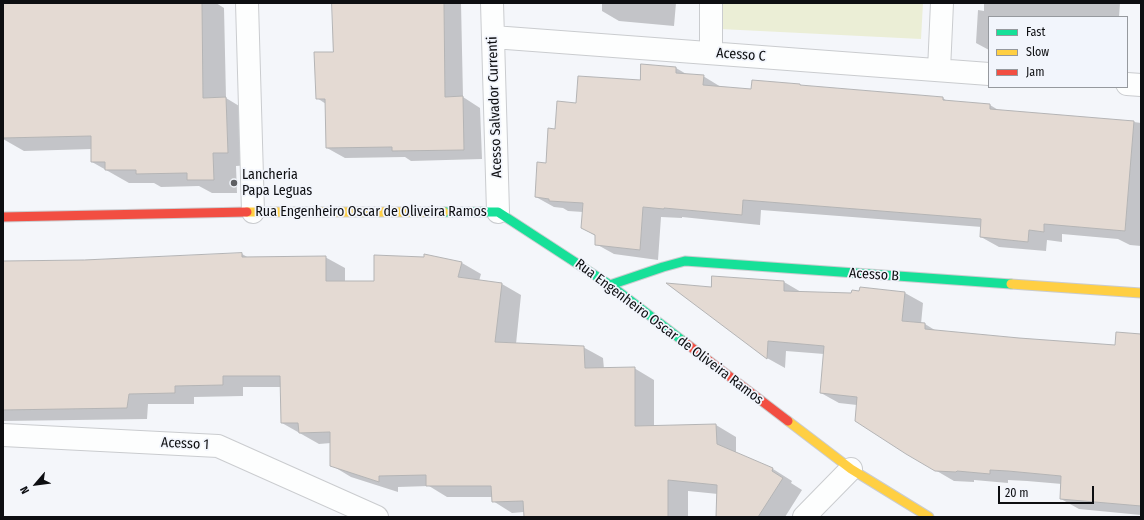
<!DOCTYPE html>
<html>
<head>
<meta charset="utf-8">
<style>
	body { margin:0 }
	#map { position:relative; width:1144px; height:520px; overflow:hidden; background:#f4f6fa; font-family:"Fira Sans Condensed",sans-serif }
	canvas { display:block }
	.frame { position:absolute; inset:0; border:4px solid #0d0e11; pointer-events:none }
	.legend { position:absolute; left:988px; top:16px; width:140px; height:72px; box-sizing:border-box; background:#f2f5fc; border:1px solid #96999e; margin:0; padding:5px 7px; list-style:none; font-size:12px; color:#0d0e11 }
	.legend li { display:flex; align-items:center; gap:8px; height:20px }
	.legend b { width:20px; border:1px solid #96999e }
	.north { position:absolute; left:16px; top:464px; width:40px; height:40px; -webkit-text-stroke:3px #f2f5fc; paint-order:stroke; rotate:242deg; font-size:11px; font-weight:700; line-height:16px; text-align:center; color:#0d0e11 }
	.north::after { content:''; display:block; margin:auto; width:14px; height:18px; background:#0d0e11; clip-path:polygon(50% 0,100% 100%,50% 72%,0 100%) }
	.scale { position:absolute; left:998px; top:486px; width:96px; height:18px; box-sizing:border-box; border:2px solid #0d0e11; border-top:0; padding-left:5px; font-size:12px; line-height:14px; white-space:nowrap; color:#0d0e11; -webkit-text-stroke:3px #f2f5fc; paint-order:stroke }
</style>
</head>
<body>
<div id="map">
<canvas width="1144" height="520"></canvas>
<div class="frame"></div>
<ul class="legend">
<li><b style="height:5px;background:#16e098"></b>Fast</li>
<li><b style="height:5px;background:#ffcf43"></b>Slow</li>
<li><b style="height:5px;background:#f24e42"></b>Jam</li>
</ul>
<div class="north">N</div>
<div class="scale">20 m</div>
</div>
<script>
const ctx = document.querySelector('canvas').getContext('2d');
ctx.lineJoin = 'round';
function fill(path, color) { ctx.fillStyle = color; ctx.fill(path, 'evenodd'); }
function stroke(path, color, width, dash) { ctx.strokeStyle = color; ctx.lineWidth = width; ctx.lineCap = dash ? 'butt' : 'round'; ctx.setLineDash(dash || []); ctx.stroke(path); }
function drawText(font, color, halo, rows, align = 'center') {
  ctx.font = font + ' "Fira Sans Condensed",sans-serif'; ctx.lineWidth = 3.5; ctx.setLineDash([]); ctx.textBaseline = 'middle'; ctx.strokeStyle = halo; ctx.fillStyle = color; for (const [text, x, y, turn = 0] of rows) {
    ctx.save(); ctx.translate(x, y); ctx.rotate((+turn || 0) * Math.PI / 180); ctx.textAlign = isNaN(turn) ? turn : align; if (halo) ctx.strokeText(text, 0, 0); ctx.fillText(text, 0, 0); ctx.restore();
  }
}
const green = new Path2D(`
	M721,3H923L921,39L720,29Z`);
const shadow = new Path2D(`
	M3,3H216L224,8L226,98L249,112L251,165L236,166L237,193H212L199,186L161,187L154,183H129L92,162V149L24,151L3,139Z
	M333,3H461L463,97L480,108L482,159L411,161L405,157L345,158L327,148L326,104L317,98L334,53Z
	M586,3H676L674,26L619,21L602,11V4Z
	M984,3H1120L1119,17H989V50L976,43L978,10L984,11Z
	M676,68L688,75L703,76L721,87L752,90L943,98L948,102L990,105L1000,111L1134,122L1141,123V246L1130,245L1118,239L1062,234V242L1047,240L1046,251L999,247L981,237L982,227L761,210L760,225L682,217V218L661,217L658,260L614,254L596,244V236L582,228L583,212L568,211L563,208L554,207L536,197L547,164L556,130L576,104L641,81Z
	M242,254L249,258L325,257L345,268V282H375L462,263L481,274L479,281L502,284L521,295L516,344L583,347L603,358L604,369L634,368L654,380V427L716,425L736,437V454L773,469L792,481L791,483L802,490L785,517H717L718,494L688,491V517H525L524,512L512,513L493,501V497H447L429,486L398,487V492L351,477L331,465V443L319,444L282,423L281,387H243V396L194,397V404H148L147,419L3,421V262L84,261Z
	M784,282L801,292L852,294L905,293L923,303L921,324H925L938,332L1116,346L1141,335V515L1079,509L1061,499L1062,484L1027,481L1008,480V483L974,480V482L954,481L906,453L857,405L839,403L821,393L824,354L786,351L785,368L767,358L669,285L712,288Z`);
const building = new Path2D(`
	M3,3H202L203,98L226,97L228,153H213L214,180H187V173L136,174V170H105V162H91V136L3,138Z
	M332,3H444L445,97L463,96L464,150L392,151V147L326,148L325,99H316L314,52H333Z
	M641,64L676,67V73L704,75L703,85L751,89L752,80L800,84V85L943,97V100L990,104V109L1134,121L1125,231L1044,224V232L1029,230L1028,242L980,237L981,219L743,200L742,215L664,208V209L643,207L640,250L595,245V235L581,228L583,203L549,201V199L535,197L537,162L546,163L548,128L555,129L557,101L576,103L578,76L640,80Z
	M242,253V257L326,256V281H374V255L424,257V254L462,262L458,277L502,283L495,342L584,346L585,368L635,367V426L716,424L717,444L773,468L772,471L783,478L758,517H716L717,485L668,480V517H524L523,501L492,502L491,486H426V475L379,476V482L330,466V432L299,433L298,423H281L280,376H223V385L175,386V393L129,394L127,408L3,410V261L84,260Z
	M712,276L784,281V291L851,293L852,290L859,291L860,287L905,292L902,321L925,323V329L1019,338L1115,345L1116,332L1141,334V506L1060,499L1061,476L1008,471L990,470V474L957,471L956,472L935,471L906,454L855,421L857,397L820,393L824,346L768,341L767,359L666,283L711,287Z`);
const street = new Path2D(`
	M247,3L253,212
	M492,3L498,212
	M493,37L989,74
	M711,52V3
	M939,70L942,3
	M1127,84L1141,85
	M3,435L218,446L377,517
	M804,517L851,469`);
const fast = new Path2D(`
	M444,212H498L610,285L683,341
	M610,285L663,267L685,261L1011,284`);
const slow = new Path2D(`
	M247,212H444
	M1011,284L1141,293
	M788,421L851,469L929,517`);
const jam = new Path2D(`
	M3,217L247,212
	M683,341L788,421`);
const markers = [
	[234,183,4,"#5e5f63"]
];
const streetNames = [
	["Acesso C",741,55,4],
	["Acesso Salvador Currenti",495,107,-92],
	["Rua Engenheiro Oscar de Oliveira Ramos",371,212],
	["Acesso B",874,275,4],
	["Rua Engenheiro Oscar de Oliveira Ramos",669,332,37],
	["Acesso 1",185,444,3]
];
const poiNames = [
	["Lancheria",242,175],
	["Papa Leguas",242,191]
];
fill(green, '#ebeed6');
fill(shadow, '#0003');
fill(building, '#e4dad3');
stroke(building, '#b4b4b5', 1);
stroke(street, '#cacccf', 24);
stroke(fast, '#cacccf', 11);
stroke(slow, '#cacccf', 11);
stroke(jam, '#cacccf', 11);
stroke(street, '#fdfefe', 22);
stroke(fast, '#16e098', 9);
stroke(slow, '#ffcf43', 9);
stroke(jam, '#f24e42', 9);
for (const [x, y, r, color] of markers) { const dot = new Path2D(); dot.arc(x, y, r, 0, 2 * Math.PI); ctx.fillStyle = color; ctx.fill(dot); stroke(dot, '#f2f5fc', 1.5); }
drawText('14px', '#0d0e11', '#f2f5fc', streetNames);
drawText('14px', '#0d0e11', '#f2f5fc', poiNames, 'left');
</script>
</body>
</html>
